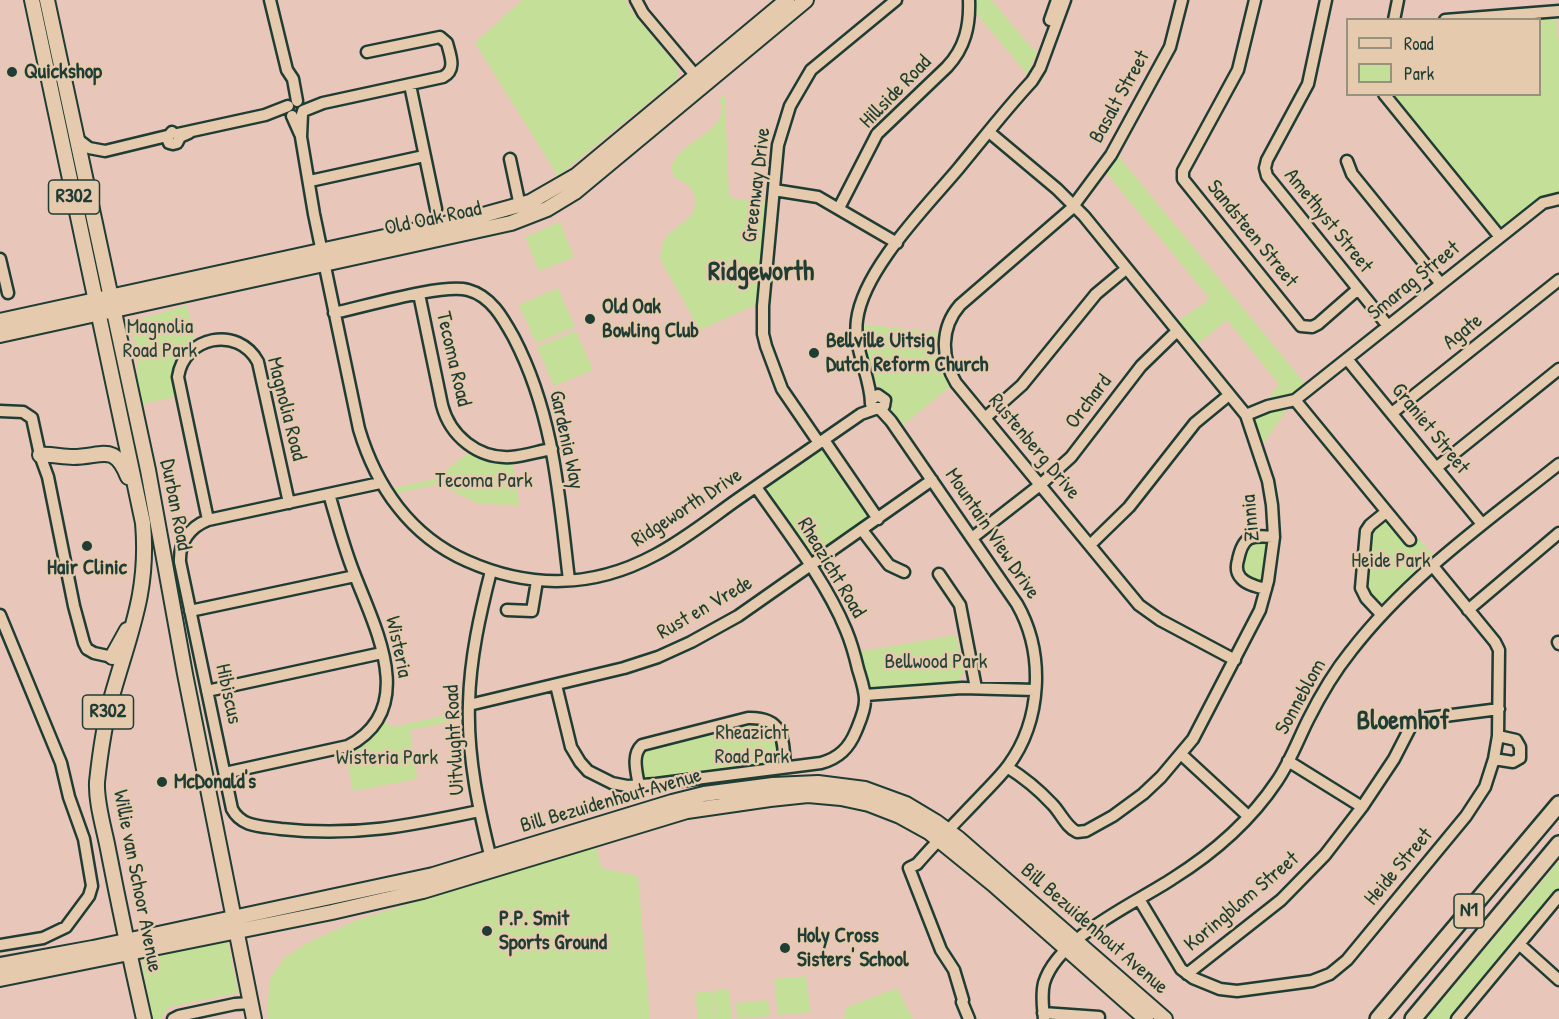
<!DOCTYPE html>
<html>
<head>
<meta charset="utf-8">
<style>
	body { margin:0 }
	#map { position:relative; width:1559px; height:1019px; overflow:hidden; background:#e8c6ba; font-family:"Patrick Hand",sans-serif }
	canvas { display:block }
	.legend { position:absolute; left:1346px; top:18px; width:195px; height:78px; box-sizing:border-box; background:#e5caad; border:2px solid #96927d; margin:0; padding:8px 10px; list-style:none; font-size:18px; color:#1f3d34 }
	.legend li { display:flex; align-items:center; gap:12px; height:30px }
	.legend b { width:30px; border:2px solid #96927d }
</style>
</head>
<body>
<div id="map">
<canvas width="1559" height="1019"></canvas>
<ul class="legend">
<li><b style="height:8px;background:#e5caad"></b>Road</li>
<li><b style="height:16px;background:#c4e098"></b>Park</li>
</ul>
</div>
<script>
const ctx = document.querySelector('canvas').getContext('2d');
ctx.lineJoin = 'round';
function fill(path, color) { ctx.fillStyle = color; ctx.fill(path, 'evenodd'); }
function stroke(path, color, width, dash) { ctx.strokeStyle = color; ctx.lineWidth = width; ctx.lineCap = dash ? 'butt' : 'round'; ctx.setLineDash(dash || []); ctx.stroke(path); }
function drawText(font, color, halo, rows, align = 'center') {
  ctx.font = font + ' "Patrick Hand",sans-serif'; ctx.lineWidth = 5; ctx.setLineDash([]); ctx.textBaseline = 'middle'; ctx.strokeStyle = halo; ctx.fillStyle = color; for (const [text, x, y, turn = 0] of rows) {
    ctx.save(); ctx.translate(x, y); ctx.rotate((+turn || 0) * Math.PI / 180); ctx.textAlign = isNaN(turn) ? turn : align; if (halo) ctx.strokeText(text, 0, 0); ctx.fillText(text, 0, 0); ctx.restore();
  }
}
const green = new Path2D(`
	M522,0H626L631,11L677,66L678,78L558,176L475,43Z
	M973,0H992L1028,44L1037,52L1027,74L976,13H973Z
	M1552,16L1557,23L1559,43V196L1500,229L1388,95L1540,94V20L1496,19Z
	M725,96L729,198L769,202L760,303L700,330L660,259C661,254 661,245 664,240C673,225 697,221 695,200C694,187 684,182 674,177L671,167C674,161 677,155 682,151C698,135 731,126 719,98Z
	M1116,153L1307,386L1294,397L1272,400L1270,397L1279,384L1227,320L1194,347L1175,323L1210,299L1104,170Z
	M560,222L574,257L539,271L525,237Z
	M558,288L575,327L536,343L519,305Z
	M187,305L194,340C172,356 171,372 176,397L142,404L138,382V358L132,329L138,320Z
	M861,324L942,333L952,385L903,425L891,410L888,396L876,384L870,372L862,344Z
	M576,331L593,370L554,386L537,347Z
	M1286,407V411L1263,444L1260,443L1253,424L1255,416Z
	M822,446L871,516L815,555L809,554L766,491L770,483Z
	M471,451L513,462L519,505L479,504L438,484L394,494L390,489L434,479Z
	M1383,521L1389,522L1409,545L1418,538L1435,556L1387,601C1381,603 1379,604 1374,600C1358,585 1369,549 1371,529Z
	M1252,541L1264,542L1268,544L1264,580L1258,583L1248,580L1241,571L1244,547Z
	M956,635L964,673L958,681V685L872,690L867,685L857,652Z
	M464,711V719L410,730L417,779L353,791L345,751L382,720L393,727Z
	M746,722L766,723L777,733L780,757L775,764L646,780L641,774L640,752L642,749Z
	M596,846L601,868L638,876L650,1019H268L267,1013L270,979L284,958L307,943L357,920Z
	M1559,861V890L1452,1019H1426Z
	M220,938L228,942L238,993L169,1007L161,1019H153L142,964L145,957L149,953Z
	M806,976L811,1012L778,1015L774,979Z
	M897,988L913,1019H842L846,1018L845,1008Z
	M729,989L732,1019H716L713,991Z
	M712,991L715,1019H698L695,993Z
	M768,1000L770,1016L737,1019L736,1003Z`);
const minor = new Path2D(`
	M270,0L287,70L293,79L297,101
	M636,0L643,13L701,82
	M1182,0L1170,47L1111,155L1071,209L960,305C940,328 941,358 956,383L1139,605L1160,620L1235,660
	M1255,0L1238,70L1183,171V179L1301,326L1312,327L1318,324L1358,289
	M1326,0L1308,84L1267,160L1265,168L1267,176L1388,326
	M1050,20L1057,0
	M1394,20L1398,0
	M1445,20L1559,11
	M410,85L436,209
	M1384,94L1500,237
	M303,111L323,103L443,77C457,70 450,55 447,43L440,37L367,52
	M302,114L301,137L314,214L359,429C376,486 410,536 467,561C530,589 594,588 655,555C684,540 711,518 738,499C779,471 820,442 861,414L875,409
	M292,116L300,134
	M172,132L167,138L169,143L173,144L177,143L180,137L189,133
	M989,132L1057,189L1084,216L1246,415L1268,481L1272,505L1274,537L1268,581L1260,610L1193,739L1161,777L1143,794L1113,816L1086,831L1077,832C1066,827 1061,813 1052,804C1039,790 1023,777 1007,767
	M178,134L265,115L288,106
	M76,138L89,148L105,151L167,136
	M510,159L520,206
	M1347,161L1352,174L1441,284
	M310,181L424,156
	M774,190L818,197L897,243
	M839,208L877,134L947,67C965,48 970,26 969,0
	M0,259L8,293
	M419,294L442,405C450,436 478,459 511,457C525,456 539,451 552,449
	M334,313C363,307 443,283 468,290C491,296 503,318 514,338C554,415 559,496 569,580
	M1347,359L1482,524
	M872,399L878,395L885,400L884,406L877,409L871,404C871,376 853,350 857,320C863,270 926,207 958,169C982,140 1006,109 1032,81L1040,68L1065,0
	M1295,400L1543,203L1559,199
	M880,409L891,421L1017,604C1045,653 1042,720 1008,766C999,778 987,789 977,800C957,821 936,842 917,864L909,868L941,950L954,970L963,1000L962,1002L969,1019
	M0,411L23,412L32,418L40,455L48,477L74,606L84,643L87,649L94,653L112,657
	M1392,413L1559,280
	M1246,415L1268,406L1295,400L1410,540
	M985,418L1022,385L1096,294L1126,269
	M824,440L878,519
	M819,443L782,389L766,346L763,334V306L778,145L790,106L811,70L896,0
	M1436,468L1559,369
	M380,483L208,520C190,527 179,542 180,562L232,809C242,828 262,826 281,829C354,837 408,826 479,811
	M208,520L178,377C184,336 238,325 258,362L289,503
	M862,530L889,565L904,572
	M972,538L1040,485L1071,457L1141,366L1177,331
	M1090,545L1129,507L1195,423L1229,395
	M491,571C480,614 470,658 469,703C467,757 479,811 492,863
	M939,574L960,605L976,688
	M1266,589C1258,587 1247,585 1241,578C1236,573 1236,567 1238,560C1243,536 1250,535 1274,537
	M507,610L532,611L537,581
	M1468,610L1559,533
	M190,611L355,576
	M1381,614L1366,598L1361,588L1366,531L1370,525L1386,512
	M0,615L61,763L69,797L84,839L92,886L89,896L66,927L43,938L0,945
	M1558,642L1559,644
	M556,685L571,747L580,762L588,771L612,783L627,786L656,784L821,763C839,758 849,748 856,731C860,721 865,711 865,700C865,690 861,679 858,669C855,656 851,642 846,630C826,581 786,530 756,487
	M207,691L382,653
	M865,695L962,688L1035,690
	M469,705L624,668L658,657L691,642L738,616L932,480
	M1182,755L1248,816
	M1494,759L1513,762L1520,758V747L1516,740L1498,736
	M1288,761L1362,807
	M225,773L348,746C419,709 375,628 354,573C344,548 337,521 329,494
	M639,786C637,773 631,755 642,745L748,718C784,717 783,739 785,767
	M1139,899L1181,969L1193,978L1220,989L1237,991L1312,981L1330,974L1347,960L1466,816L1485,787L1494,759L1498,736L1499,650L1495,642L1432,565
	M1519,944L1559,980
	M1187,974L1281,900L1325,855L1362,807L1394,759L1411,726L1421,719L1499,709
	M1043,1013L1099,1017
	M173,1019L179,1016L235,1004L251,1003
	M1044,1019C1043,1007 1041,995 1044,983C1058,937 1134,904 1172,879C1212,854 1251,820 1277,781C1290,762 1298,740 1308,720C1320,696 1334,672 1351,651C1409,576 1486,522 1559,464
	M1457,1019L1559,896`);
const major = new Path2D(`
	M32,0L143,523C149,592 130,632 112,696C104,724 100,754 97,782C96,803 104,828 108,849C119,906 131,962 144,1019
	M47,0L148,470L185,674L254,1019
	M0,321L476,217L530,202L577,175L787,0
	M0,335L511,223L547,209L575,192L806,0
	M40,455C51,454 62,457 73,457C102,457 114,442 128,477
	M112,657L127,630
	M0,965L93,948L433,875L672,802L704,794L773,785L818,783L865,789L906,804L936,822L959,839L1165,1019
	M0,979L332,912L423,891L687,811L770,799L808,795L841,798L869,804L900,816L929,832L993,884L1146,1019`);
const highway = new Path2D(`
	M1378,1019L1559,804
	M1413,1019L1559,844`);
const markers = [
	[12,72,6,"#1f3d34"],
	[590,319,6,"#1f3d34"],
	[814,353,6,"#1f3d34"],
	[87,546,6,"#1f3d34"],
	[162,782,6,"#1f3d34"],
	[487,931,6,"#1f3d34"],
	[785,948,6,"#1f3d34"]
];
const shields = [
	[74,197,51],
	[108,712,51],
	[1469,911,30]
];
const shieldNames = [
	["R302",74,197],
	["R302",108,712],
	["N1",1469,911]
];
const poiNames = [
	["Quickshop",24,72],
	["Old Oak",602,307],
	["Bowling Club",602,331],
	["Bellville Uitsig",826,341],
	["Dutch Reform Church",826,365],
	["Hair Clinic",87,568,"center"],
	["McDonald's",174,782],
	["P.P. Smit",499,919],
	["Sports Ground",499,943],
	["Holy Cross",797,936],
	["Sisters' School",797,960]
];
const streetNames = [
	["Hillside Road",896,92,-46],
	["Basalt Street",1120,97,-61],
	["Greenway Drive",757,185,-83],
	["Old Oak Road",433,219,-12],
	["Amethyst Street",1328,221,51],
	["Sandsteen Street",1252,234,51],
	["Smarag Street",1414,281,-39],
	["Agate",1463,332,-39],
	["Tecoma Road",453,359,77],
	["Orchard",1089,402,-53],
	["Magnolia Road",286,409,76],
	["Graniet Street",1430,429,51],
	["Gardenia Way",566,440,78],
	["Rustenberg Drive",1034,447,50],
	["Durban Road",175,505,79],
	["Ridgeworth Drive",687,508,-33],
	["Zinnia",1251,518,-95],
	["Mountain View Drive",992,534,56],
	["Rheazicht Road",831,568,59],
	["Rust en Vrede",705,608,-30],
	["Wisteria",398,647,78],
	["Hibiscus",228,694,78],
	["Sonneblom",1301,697,-61],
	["Uitvlught Road",455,740,-93],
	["Bill Bezuidenhout Avenue",611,801,-16],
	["Heide Street",1399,867,-50],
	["Willie van Schoor Avenue",137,881,79],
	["Koringblom Street",1242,902,-40],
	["Bill Bezuidenhout Avenue",1094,929,41]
];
const parkNames = [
	["Magnolia",160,327],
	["Road Park",160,351],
	["Tecoma Park",484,481],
	["Heide Park",1391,561],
	["Bellwood Park",936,662],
	["Rheazicht",752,733],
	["Road Park",752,757],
	["Wisteria Park",387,758]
];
const districtNames = [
	["Ridgeworth",761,273],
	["Bloemhof",1403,722]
];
fill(green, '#c4e098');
stroke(minor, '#1f3d34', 15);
stroke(major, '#1f3d34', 18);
stroke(highway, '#1f3d34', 20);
stroke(minor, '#e5caad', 10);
stroke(major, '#e5caad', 14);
stroke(highway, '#e5caad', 15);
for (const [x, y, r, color] of markers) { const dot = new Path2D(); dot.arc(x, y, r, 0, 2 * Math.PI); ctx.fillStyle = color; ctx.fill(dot); stroke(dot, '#e5caad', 2); }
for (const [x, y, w] of shields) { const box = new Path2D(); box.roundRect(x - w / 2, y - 17, w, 34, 4.5); ctx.fillStyle = '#e5caad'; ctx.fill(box); stroke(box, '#1f3d34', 1.5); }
drawText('bold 20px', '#1f3d34', null, shieldNames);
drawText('bold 21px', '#1f3d34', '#e5caad', poiNames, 'left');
drawText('21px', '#1f3d34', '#e5caad', streetNames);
drawText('21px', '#274539', '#e5caad', parkNames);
drawText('bold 27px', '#1f3d34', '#e5caad', districtNames);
</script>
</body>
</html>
